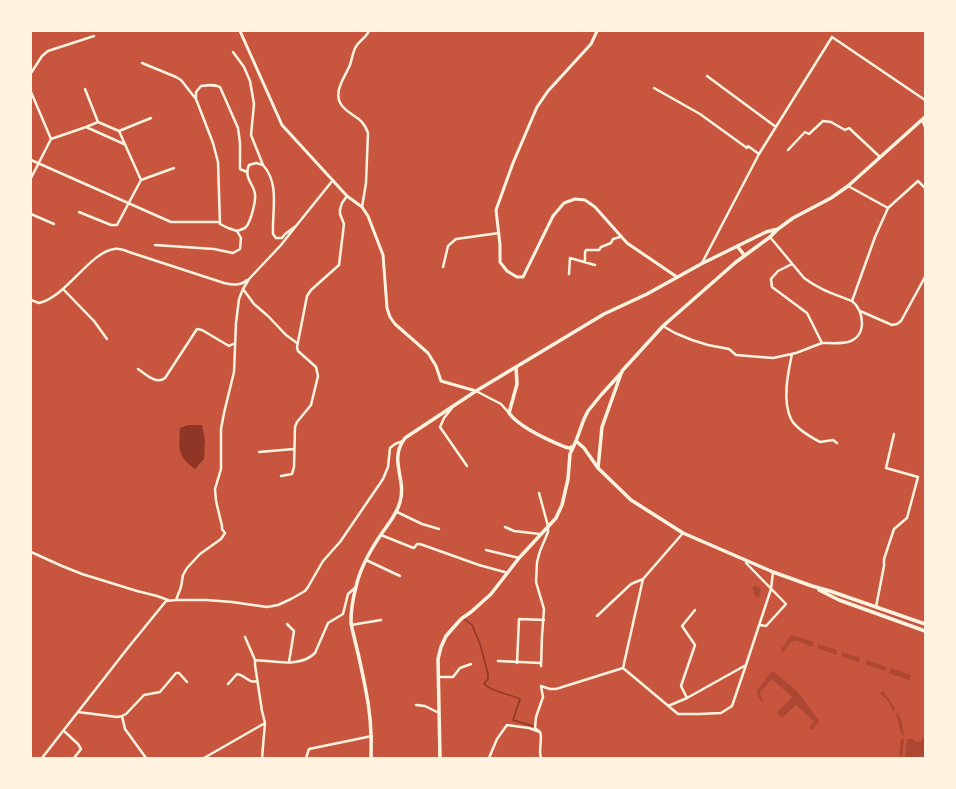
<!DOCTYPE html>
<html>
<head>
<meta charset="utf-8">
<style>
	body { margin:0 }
	#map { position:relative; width:956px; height:789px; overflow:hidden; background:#c8553d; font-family:"DM Sans",sans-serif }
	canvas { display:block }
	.frame { position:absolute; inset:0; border:32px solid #fff3e0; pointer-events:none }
</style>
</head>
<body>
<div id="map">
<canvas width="956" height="789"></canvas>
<div class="frame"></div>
</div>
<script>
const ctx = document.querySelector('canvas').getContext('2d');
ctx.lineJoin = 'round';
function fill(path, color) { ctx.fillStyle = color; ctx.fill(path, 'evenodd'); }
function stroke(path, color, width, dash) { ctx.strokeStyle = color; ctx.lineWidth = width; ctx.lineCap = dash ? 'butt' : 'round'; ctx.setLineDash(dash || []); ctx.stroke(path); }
const green = new Path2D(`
	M756,586L761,589L760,596L756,598L752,587Z
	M791,635L814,642L812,647C795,640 795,635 783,652L781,650Z
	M818,644L837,650L836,655L817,648Z
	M842,652L860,658L859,662L841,656Z
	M867,660L886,667L885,671L866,665Z
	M891,668L911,675L909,680L889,673Z
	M774,672L797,691L819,721L812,730L809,727L814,721L796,705L782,718L777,713L792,697L772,679L760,693L762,700L764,702C760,701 757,696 757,691L770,673Z
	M883,691L896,709L893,711L888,701L880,693Z
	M898,713L902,722L904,735H901L896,714Z
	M925,721V758H905L907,739H913L917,742L921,741L924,737Z
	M901,739H904L902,758H899Z`);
const water = new Path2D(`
	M188,425H202L205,440L204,459L195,469C177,456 179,449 180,428Z`);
const stream = new Path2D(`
	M463,618L472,625L480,644L488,674V679L484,684C492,692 509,694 520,699L513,720L533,726`);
const minor = new Path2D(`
	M233,52L244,67L250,81L254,104L251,135L263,165
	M142,63L176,77L181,80L196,99L213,143L218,162L220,224L228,228L237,231L241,238L240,249L233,253L214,249L155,245
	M31,73L42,56L48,51L94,36
	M707,76L776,127
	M654,88L700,114L747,148L748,146L759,154
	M85,89L98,122L119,131L141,180
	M31,92L51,139
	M196,98V92L201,86C208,85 214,84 220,87L238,128L240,143V169L247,172
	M922,120L925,127
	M98,122L86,127L124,144
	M119,131L151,118
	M788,150L805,132L809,134L823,121L831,122L845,130L849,128L880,157
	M31,160L171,222H220
	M31,178L51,139L86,127
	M362,207L366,183L368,133C362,116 353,118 343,107C331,94 345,77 350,65C352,59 353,50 357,45C361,40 366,37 369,31
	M888,208L918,181L925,188
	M79,212L111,225H117L141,180L174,168
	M31,214L54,224
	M237,231C240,230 244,229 246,227C251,221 256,201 255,194C254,184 243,178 249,165L256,163L263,165C280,184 272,210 273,234L276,238H282L285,234L296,226L333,180
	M770,237L804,278C820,290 834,294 852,301L875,237L888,208L848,186
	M585,262V252L586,250H599L601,247L611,243L613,239L620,237
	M702,263L759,154L832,37L925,100
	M792,264L778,271L771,279L772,287L807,313L822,343C830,343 840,344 848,342C867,337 865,311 852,301
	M443,267L448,246L456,239L499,233
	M569,274L570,258L595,265
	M63,289L94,321L107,339
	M243,289L254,304L268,316L286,335L297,343
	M31,300L39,303C66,297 90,252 114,249C119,248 124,250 129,252L224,283C233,285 240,286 247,280
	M860,311L892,325L897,324L901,321L925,277
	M663,326L675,333L692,340L708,345L729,349L736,355L773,358L796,353L822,343
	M792,354C788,373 782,400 791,419C796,429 811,437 820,442L833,440L837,443
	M138,369C146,374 156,385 165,378L197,329L202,330L229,346L235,343
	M476,391L501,404L509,413
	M452,408L444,418L440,427L467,466
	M259,452L294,449
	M281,476L292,474L294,467L295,427L297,422L311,405L318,376L316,367L298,351L297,347L307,296L311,290L339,265L344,224L340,214V210L342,203L347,196
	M539,493L548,526V532L540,551L537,562L536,582L544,609L542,636L541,666
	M397,512L422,524L439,529
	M505,527L514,531L540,534
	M683,533L643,579L623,668L678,714H699L721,713L732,706L746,665
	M381,535L411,547L414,548L417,544H420L479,565L508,573
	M486,550L519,558
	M31,552L62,566L82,574L137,591L157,596L168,600
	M366,560L400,576
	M747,561L746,563L786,604L766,626L759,625
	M176,600L181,587L183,575L187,568L200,554L221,539L225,533L222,529V526L216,501L215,489L221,469V429L224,413L234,372L236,323L239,299L243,289L249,279L281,245L296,226
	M876,607L884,566V559L894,529L907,518L918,477L886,468L894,434
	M597,616L631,584L643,579
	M287,624L294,631L289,662
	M351,625L381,620
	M245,637L255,660V665L262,711L265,723L262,758
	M255,660C274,661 300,668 315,653L328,623L343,614L348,594L356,587
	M498,661L541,663
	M517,663L519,619L544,620
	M439,677H453L460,668L471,664
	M228,684L237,674C245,675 249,684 257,681
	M687,698L681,686L695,645L682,626L695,610
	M416,705L425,706L439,713
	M668,706L687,698L746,665L771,589L773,572
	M78,712L117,717L122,716L126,714L144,695L160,692L176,673H179L187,682
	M122,716L125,729L146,758
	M64,731L78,744L81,749L74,758
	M540,732L535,728L536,717L543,697L541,686L550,689H556L623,668
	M42,758L127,649L166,601L176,600H206L232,602L267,607L278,605L291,599L305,591L308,587L323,561L340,542L383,479L388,467L390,448L395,444L403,441
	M204,758L265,723
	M306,758L309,749L372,736
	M489,758L497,739L507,725L529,728L540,732C543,740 538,749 541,758`);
const tertiary = new Path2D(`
	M240,31L282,125L347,196L362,207L368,216L383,255L387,308L390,317L395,324L428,353L436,366L441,381L476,391
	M597,31L591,44L548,91L537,107L513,163L496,210L500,245V262L507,271L517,277H523L553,216L564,203L575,199L585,200L595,207L627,243L677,277`);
const secondary = new Path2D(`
	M737,246L745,256
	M516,367L517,384L509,413C519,427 548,440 565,447L569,448L572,447
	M576,441L584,448L598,468L631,500L683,533L773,572L812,586L830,591L925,624
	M598,468L602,427L622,371L663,326L736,262L770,237L778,229L793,218L831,198L848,186L925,117
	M819,590L839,600L925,631
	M371,758C372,734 370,709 365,686C362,671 359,656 355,641C354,635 351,627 351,621C351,610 353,598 356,587C360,568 371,549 382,533C389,523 397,514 400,502C407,479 388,460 405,438L476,391L604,314L647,294L701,264L766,232L778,229
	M440,758L438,659L441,647L446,636L461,619L471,612L491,594L519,558L556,518L562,505L568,479L570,454L576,441L584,419L588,411L601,395L622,372`);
fill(green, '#ae4732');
fill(water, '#8f3625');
stroke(stream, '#8f3625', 1.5);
stroke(minor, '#fff3e0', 2.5);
stroke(tertiary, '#fff3e0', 3);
stroke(secondary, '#fff3e0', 3.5);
</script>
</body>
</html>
